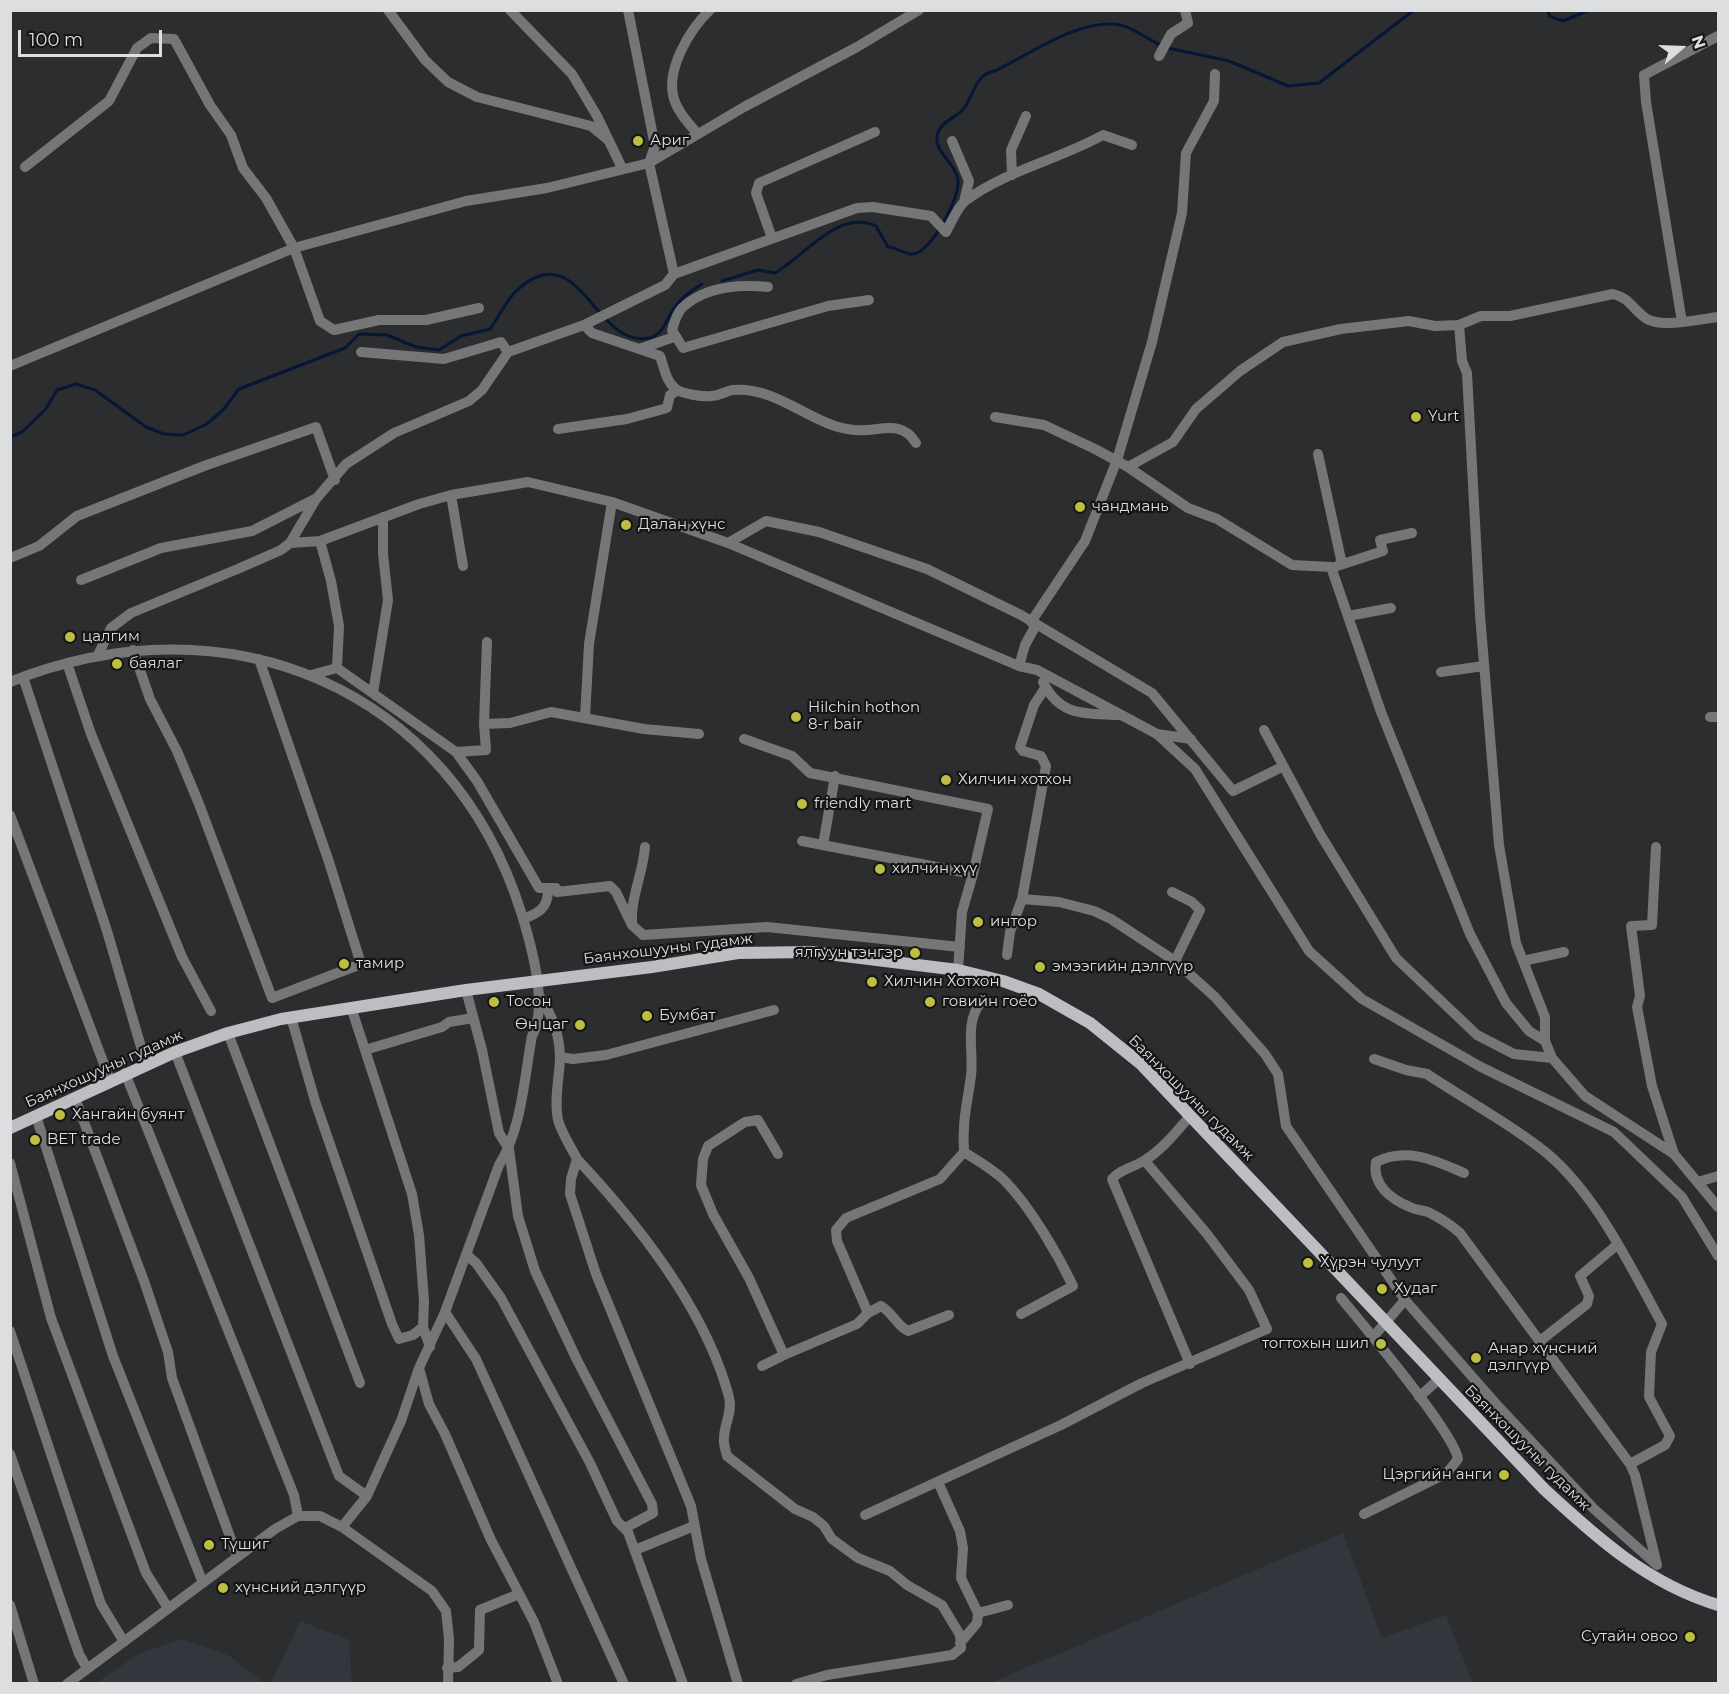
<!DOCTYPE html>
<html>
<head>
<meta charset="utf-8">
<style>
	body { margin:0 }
	#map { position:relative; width:1729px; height:1694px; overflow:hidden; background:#2c2d2f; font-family:Montserrat,sans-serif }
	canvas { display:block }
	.frame { position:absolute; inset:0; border:12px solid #dddedf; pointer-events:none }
	.north { position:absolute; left:1651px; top:18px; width:60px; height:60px; -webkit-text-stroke:4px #151516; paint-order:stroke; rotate:71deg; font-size:16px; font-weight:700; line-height:24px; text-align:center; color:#dddedf }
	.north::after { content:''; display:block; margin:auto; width:21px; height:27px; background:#dddedf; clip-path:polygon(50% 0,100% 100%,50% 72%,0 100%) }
	.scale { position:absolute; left:18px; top:30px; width:144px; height:27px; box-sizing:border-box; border:3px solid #dddedf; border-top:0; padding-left:8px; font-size:18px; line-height:21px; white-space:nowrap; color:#dddedf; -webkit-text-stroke:4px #151516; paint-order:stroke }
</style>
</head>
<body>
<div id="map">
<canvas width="1729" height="1694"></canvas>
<div class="frame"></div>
<div class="north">N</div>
<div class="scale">100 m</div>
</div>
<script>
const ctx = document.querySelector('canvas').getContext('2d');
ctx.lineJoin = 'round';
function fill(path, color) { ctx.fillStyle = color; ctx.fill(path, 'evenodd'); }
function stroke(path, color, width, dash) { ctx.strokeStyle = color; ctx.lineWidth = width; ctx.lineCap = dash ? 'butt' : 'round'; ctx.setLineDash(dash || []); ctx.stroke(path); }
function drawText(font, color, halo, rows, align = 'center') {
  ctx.font = font + ' Montserrat,sans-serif'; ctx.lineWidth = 4.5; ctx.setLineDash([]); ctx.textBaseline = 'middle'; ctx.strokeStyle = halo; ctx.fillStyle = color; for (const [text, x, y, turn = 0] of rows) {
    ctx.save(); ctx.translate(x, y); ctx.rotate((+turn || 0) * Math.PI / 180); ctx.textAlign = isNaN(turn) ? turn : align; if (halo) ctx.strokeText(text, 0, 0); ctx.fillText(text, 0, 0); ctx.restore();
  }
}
const built = new Path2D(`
	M1343,1533L1382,1638L1446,1615L1473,1683H990Z
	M300,1621L349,1640L352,1683H271Z
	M181,1639L228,1655L265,1683H96L138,1654Z`);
const stream = new Path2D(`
	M1548,10L1549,16L1563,21L1589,10
	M1168,48L1229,61L1288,86L1319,83L1414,10
	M722,281L758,270L775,273C803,258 838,208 876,226L888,247C897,247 905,255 914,254C931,251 961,198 958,179C955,162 931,150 938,132C944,119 959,117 965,107C972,96 973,86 983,76C987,72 994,72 999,69C1031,53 1076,22 1112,24C1129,24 1147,39 1162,46
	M10,437L22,432L45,410L57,390L76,384L95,390L146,427L164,434L183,435L207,424L223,410L239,389L345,348L359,334L387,335L416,347L439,350L461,336L490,329C499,317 506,301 516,291C580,232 594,349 649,338C664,335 667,317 675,307C681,298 692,290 702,284`);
const minor = new Path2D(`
	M388,10L425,60L448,82L477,97L591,126L608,140
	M510,10L572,74L597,116L622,168
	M1159,56L1171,34L1188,23L1185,10
	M698,134C689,124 678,112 674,99C665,70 690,29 710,10
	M952,141L969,181L964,202
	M25,167L109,101L137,48L151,38L174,39L210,105L231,135L243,168L266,198L294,248L320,321L334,330L379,320H426L479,308
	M1012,175L1011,150L1026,116
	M772,238L756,193L759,183L875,132
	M674,274L857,208L873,207L931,216L946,232C951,223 957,208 965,201C1007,170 1058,160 1103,135L1132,145
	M768,287C738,284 705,286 682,308C677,313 674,323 672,330L683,348L828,306L869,300
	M1682,322L1646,102L1644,75L1718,36
	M584,325L592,333L660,356C664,367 666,382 676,389C682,394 703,397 711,396C719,396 726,391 733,390C784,386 818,435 868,430C888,428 904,423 916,443
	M642,348L674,337
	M361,352L444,359L501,342L508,352
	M10,366L294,248L466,201L547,188L649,163L744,107L857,47L919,10
	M995,417L1044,425L1095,449L1128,467L1188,508L1217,519L1292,565L1331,567L1381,712L1470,934L1506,1003L1529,1031L1545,1041L1552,1058
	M558,429L627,419L667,408L670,395L677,391
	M1318,454L1342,564
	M1128,467L1173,442L1196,409L1240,371L1283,342L1341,329L1409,321L1435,326L1459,325
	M451,495L463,566
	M320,541L331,581L339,626L337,668L456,752L477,781L539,888H556L557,892L610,886L616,892L632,925
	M290,543L316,499L346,464L394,433L469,401L482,390L508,352L584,325L665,285L674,274L649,163L655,146L628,10
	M728,543L766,521L819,532L927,569L1021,615L1152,693L1233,791L1282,767
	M10,558L39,546L77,516L204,466L316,427L335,480
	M1337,566L1383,551L1380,540L1412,533
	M81,580L161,548L252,531L315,499
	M1348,616L1391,608
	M1031,622L1085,541L1117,460L1152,342L1182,213L1186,153L1214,101L1215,74
	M133,650L150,699L177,751L199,804L272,998L361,964L329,862L259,659
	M98,655L111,628L131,613L240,568L281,550L290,543L320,541L419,504L451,495L528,482L612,502L728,543L1019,666L1037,670L1157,734L1195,769L1309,951L1362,999L1481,1067L1614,1132L1682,1197L1718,1256
	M67,663L91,734L182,957L211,1011
	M1019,666L1025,645L1036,625
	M1441,672L1484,666
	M311,675L337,668
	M23,677L107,931L146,1064
	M10,682C227,595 450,687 521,912C531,944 549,1006 532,1036C524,1078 522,1129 499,1165L445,1312L419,1368L401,1421L367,1496L342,1527
	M1043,682C1060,717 1085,713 1118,715
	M373,693L388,600L383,554V517
	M1710,717H1718
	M585,718L589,644L612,502
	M484,724L487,642
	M1264,730L1320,834L1396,958L1477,1035L1514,1054L1552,1058L1585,1096L1674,1154L1718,1207
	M1157,734L1191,739
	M744,739L792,756L810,773L988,809L973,874
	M456,752L486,750L484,724L510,723L551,712L644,729L699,734
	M10,815L110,1080
	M802,841L973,874L962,912L958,970
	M823,845L835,776
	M645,847C643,874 630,898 632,925L643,935L767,927L960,947
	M1656,847L1652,925L1631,926L1640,996L1637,1007L1652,1086L1674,1154
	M1172,892L1192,902L1200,910L1175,961
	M1022,899L1059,902L1094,911L1111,919L1175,961L1215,997L1265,1054L1278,1074L1286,1126L1405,1300L1373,1337
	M523,919C539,913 548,908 548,890
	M1007,955L1010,932L1022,899L1046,766L1041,756L1023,751L1020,747L1034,705L1045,688
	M1523,961L1564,952
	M466,990L482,1050L499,1133L509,1149L518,1216L535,1271L577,1360L652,1504L653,1513L625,1528
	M540,997C553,1017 560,1035 560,1059C559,1079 554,1100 558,1120C562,1134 571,1147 577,1159L571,1179L570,1194L596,1274L691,1506L701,1559L738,1684
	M351,1007L412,1194L419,1235L424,1301L423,1327L430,1347
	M291,1017L315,1101L392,1324L399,1339L413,1335L423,1327
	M228,1033L360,1383
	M1545,1041V1017L1516,943L1499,845L1480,615L1467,373L1462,361L1459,325L1481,316H1510L1613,294C1630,298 1633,310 1647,319C1661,328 1702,319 1718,317
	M365,1050L442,1027L449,1022L473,1018
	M175,1052L339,1476L367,1496
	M560,1057L573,1059L606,1055L774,1010
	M1374,1059L1406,1070L1427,1074C1464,1099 1504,1120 1539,1147C1593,1187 1630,1266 1662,1324L1651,1352L1649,1397L1670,1436L1665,1445L1630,1464
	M125,1073L294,1495L298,1516
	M75,1098L144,1281L168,1352L172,1378L237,1556
	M36,1116L113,1356L203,1583
	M964,1152C978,1161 993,1169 1005,1181C1031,1208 1057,1253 1073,1286L1021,1314
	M778,1154L758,1120L745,1122L708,1146L703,1159L701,1185L713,1214L749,1278L784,1355L857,1324L868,1313L837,1241L836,1230L846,1218L940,1179L964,1152C962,1121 967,1105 971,1076C974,1051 964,1023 981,1002
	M577,1159C638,1224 706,1310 729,1397C733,1411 724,1425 724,1438C723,1444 726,1451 727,1456L795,1509L813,1517L824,1526L832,1539L858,1558L890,1571L907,1585L942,1605L960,1635L961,1648L952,1655L827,1675L796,1684
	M10,1163L51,1318L146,1573L168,1608
	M1464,1173C1434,1160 1407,1147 1376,1162C1372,1184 1390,1199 1410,1207C1415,1210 1422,1210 1428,1212C1440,1218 1450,1224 1460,1233L1630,1464L1635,1475L1657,1565
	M1698,1182L1718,1176
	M467,1255L476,1263L501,1298L590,1463L617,1521L628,1532L683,1684
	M1341,1298C1362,1324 1454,1432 1458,1459L1447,1473L1364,1514
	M1405,1300L1497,1405L1594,1509L1657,1565
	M445,1312L476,1359L624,1684
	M868,1313L881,1306C893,1313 897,1326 908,1331L949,1315
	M10,1331L101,1604L124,1642
	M1540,1341L1587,1304L1589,1296L1580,1276L1618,1244
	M1190,1364L1112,1179C1120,1169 1135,1167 1145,1160C1163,1149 1176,1132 1190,1116
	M762,1366L784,1355
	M419,1368L429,1404L445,1434L491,1540L534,1622L558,1684
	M1419,1397L1439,1379
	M10,1454L79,1654L87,1668
	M938,1482L960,1531L963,1548L961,1578L978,1613L1008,1605
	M865,1515L1061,1425L1142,1383L1267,1329L1249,1290L1207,1234L1145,1161
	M635,1550L694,1526
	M10,1605L34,1684
	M960,1643L977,1623L978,1613
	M447,1668L458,1667L479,1650L480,1610L519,1594
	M67,1684L275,1529L298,1516H320L342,1527L432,1591L446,1611L449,1639L448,1684`);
const major = new Path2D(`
	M10,1128L175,1052L228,1033L281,1019L466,990L652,967L738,953L812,952L958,970L1003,981L1039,994L1090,1023L1141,1064L1544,1489C1597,1538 1648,1584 1718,1605`);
const markers = [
	[638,141,6,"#bdbf43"],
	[1416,417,6,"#bdbf43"],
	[1080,507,6,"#bdbf43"],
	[626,525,6,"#bdbf43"],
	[70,637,6,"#bdbf43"],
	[117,664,6,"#bdbf43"],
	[796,717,6,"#bdbf43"],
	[946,780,6,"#bdbf43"],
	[802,804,6,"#bdbf43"],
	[880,869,6,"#bdbf43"],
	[978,922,6,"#bdbf43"],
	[915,953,6,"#bdbf43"],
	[344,964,6,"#bdbf43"],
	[1040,967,6,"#bdbf43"],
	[872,982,6,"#bdbf43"],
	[494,1002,6,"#bdbf43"],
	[930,1002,6,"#bdbf43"],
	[647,1016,6,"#bdbf43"],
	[580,1025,6,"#bdbf43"],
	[60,1115,6,"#bdbf43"],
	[35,1140,6,"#bdbf43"],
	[1308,1263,6,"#bdbf43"],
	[1382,1289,6,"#bdbf43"],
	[1381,1344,6,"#bdbf43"],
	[1476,1358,6,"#bdbf43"],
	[1504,1475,6,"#bdbf43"],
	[209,1545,6,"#bdbf43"],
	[223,1588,6,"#bdbf43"],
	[1690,1637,6,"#bdbf43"]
];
const poiNames = [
	["Ариг",650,141],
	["Yurt",1428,417],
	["чандмань",1092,507],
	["Далан хүнс",638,525],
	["цалгим",82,637],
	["баялаг",129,664],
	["Hilchin hothon",808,708],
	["8-r bair",808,725],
	["Хилчин хотхон",958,780],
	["friendly mart",814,804],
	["хилчин хүү",892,869],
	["интор",990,922],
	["ялгуун тэнгэр",903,953,"right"],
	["тамир",356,964],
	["эмээгийн дэлгүүр",1052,967],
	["Хилчин Хотхон",884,982],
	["Тосон",506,1002],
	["говийн гоёо",942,1002],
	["Бумбат",659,1016],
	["Өн цаг",568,1025,"right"],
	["Хангайн буянт",72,1115],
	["BET trade",47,1140],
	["Хүрэн чулуут",1320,1263],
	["Худаг",1394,1289],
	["тогтохын шил",1369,1344,"right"],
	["Анар хүнсний",1488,1349],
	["дэлгүүр",1488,1366],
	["Цэргийн анги",1492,1475,"right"],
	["Түшиг",221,1545],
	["хүнсний дэлгүүр",235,1588],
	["Сутайн овоо",1678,1637,"right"]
];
const streetNames = [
	["Баянхошууны гудамж",668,949,-7],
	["Баянхошууны гудамж",104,1069,-24],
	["Баянхошууны гудамж",1191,1098,45],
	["Баянхошууны гудамж",1527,1448,45]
];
fill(built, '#32373e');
stroke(stream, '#051737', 3);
stroke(minor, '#757677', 10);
stroke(major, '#bdbec1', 12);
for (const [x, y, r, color] of markers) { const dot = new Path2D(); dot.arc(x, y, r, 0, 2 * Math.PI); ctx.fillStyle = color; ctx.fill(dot); stroke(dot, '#151516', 2); }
drawText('15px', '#dddedf', '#151516', poiNames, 'left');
drawText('15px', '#dddedf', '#151516', streetNames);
</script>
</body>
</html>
